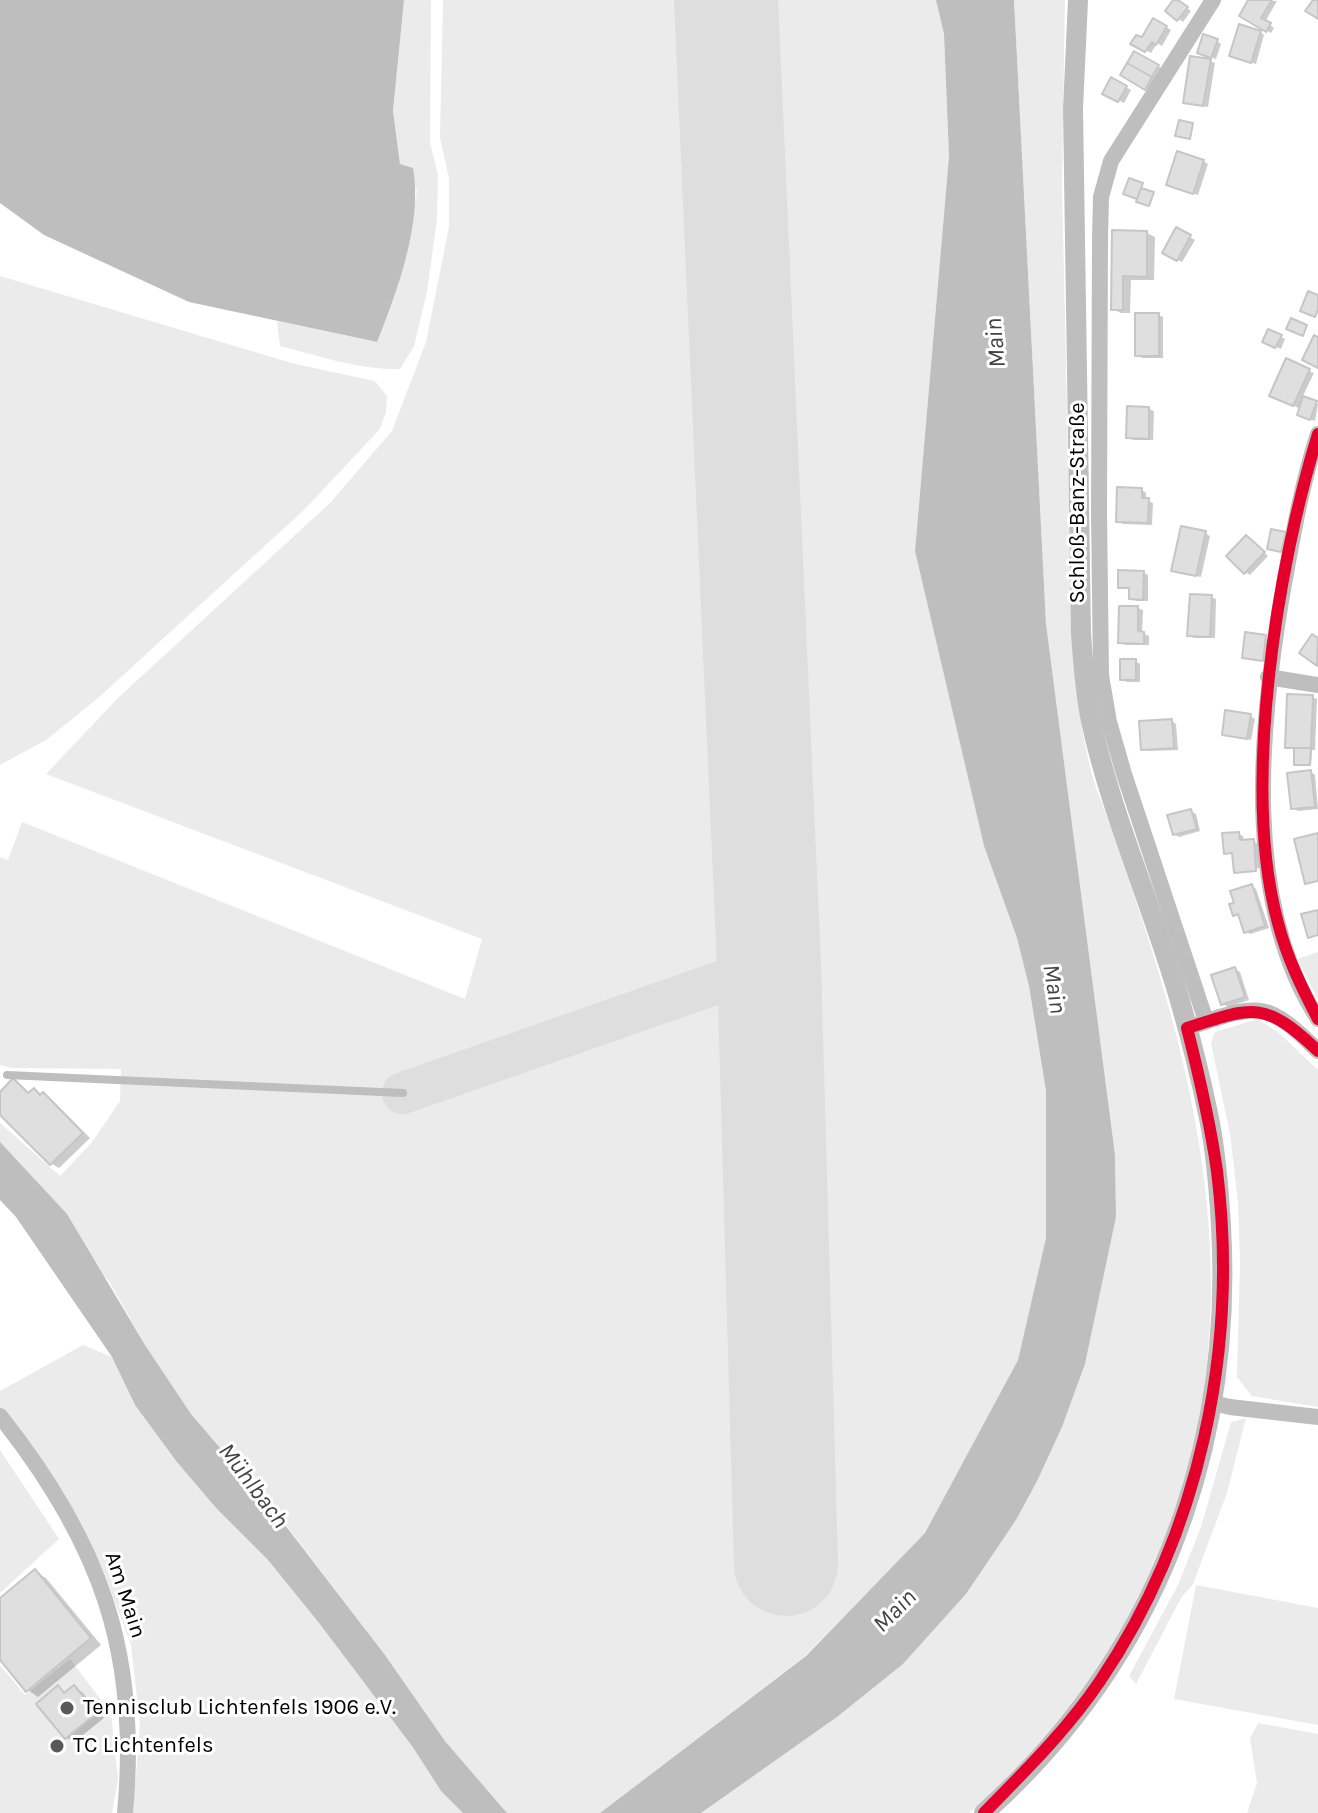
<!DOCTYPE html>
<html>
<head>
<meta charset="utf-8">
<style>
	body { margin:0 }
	canvas { display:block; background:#fff }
</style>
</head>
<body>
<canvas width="1318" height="1813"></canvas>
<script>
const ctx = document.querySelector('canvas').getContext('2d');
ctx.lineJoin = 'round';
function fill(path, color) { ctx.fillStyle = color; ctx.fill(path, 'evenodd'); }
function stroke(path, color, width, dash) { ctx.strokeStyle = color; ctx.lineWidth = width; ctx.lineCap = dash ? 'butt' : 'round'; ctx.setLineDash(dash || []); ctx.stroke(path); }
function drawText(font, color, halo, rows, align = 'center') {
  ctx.font = font + ' Karla,sans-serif'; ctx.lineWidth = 6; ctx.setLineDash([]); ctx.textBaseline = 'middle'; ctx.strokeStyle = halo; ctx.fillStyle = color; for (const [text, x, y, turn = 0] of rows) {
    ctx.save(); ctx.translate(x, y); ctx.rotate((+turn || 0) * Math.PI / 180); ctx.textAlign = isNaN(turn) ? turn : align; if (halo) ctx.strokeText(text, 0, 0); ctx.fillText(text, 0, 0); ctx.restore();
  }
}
const green = new Path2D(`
	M404,0H431L430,143L438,175L437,219L427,292L414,346L400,369C360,370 319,356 280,346L277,321L376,342C397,293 409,243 417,190L400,164L393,111Z
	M443,0H936L944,34L949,156L915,551L984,846L1017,938L1029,986L1046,1091V1239L1018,1360L925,1534L804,1657L600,1813H507L445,1741L385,1655L273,1508L191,1414L145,1345L110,1283L0,1142V1123L60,1176L92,1142L120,1101L121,1069L11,1068L0,1065V857L8,860L22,822L465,999L482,939L46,774L119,697L330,503L392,431L426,342L449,227V178L440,138Z
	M1014,0H1065L1062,184L1072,639C1075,684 1080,727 1091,771C1097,793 1107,815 1114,837C1132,889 1150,941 1165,994C1231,1225 1237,1439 1109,1650C1077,1703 1036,1757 990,1798C983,1804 975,1807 969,1813H701L837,1717L903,1664L966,1594L1016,1520L1062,1427L1085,1364L1116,1217L1115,1155L1046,625Z
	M0,276L295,364L375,381L387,396L386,412L380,429L304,510L98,698L46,740L0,765Z
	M1318,952V999L1297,959Z
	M1258,1019L1279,1033L1318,1070V1407L1252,1396L1237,1377L1240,1262L1238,1202L1230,1134L1211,1043L1215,1032Z
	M83,1345L112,1357L135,1405L217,1509L268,1560L319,1623L412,1746L441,1791L463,1813H133L140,1724L131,1645L104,1572L74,1514L28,1442L0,1407V1391Z
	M1246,1418L1227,1493L1193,1584L1181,1598L1136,1684L1129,1676L1178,1585L1201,1527L1231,1422Z
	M0,1450L59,1539L0,1593Z
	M1196,1585L1318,1608V1725L1174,1699Z
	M70,1659L111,1713L118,1779L112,1813H0V1665L25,1695Z
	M1258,1723L1318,1734V1813H1247L1257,1783L1250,1738Z`);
const water = new Path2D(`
	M0,0H404L393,111L400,164L413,168C423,222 397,292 377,342L189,302L44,235L0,203Z
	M936,0H1014L1046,624L1115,1155L1116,1217L1085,1364L1062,1427L1037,1481L1016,1520L966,1594L903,1664L837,1717L701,1813H600L806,1656L925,1533L1018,1360L1046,1238V1091L1029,986L1017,938L984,846L915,551L949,156L944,34Z
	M0,1142L67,1214L145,1345L191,1414L272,1508L385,1655L445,1741L507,1813H463L441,1791L412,1746L319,1623L268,1560L217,1509L177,1462L135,1405L112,1357L16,1217L0,1200Z`);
const shadow = new Path2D(`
	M1251,0L1277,1L1265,22L1274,28L1271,33L1241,16Z
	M1180,3L1191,11L1183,22L1168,11Z
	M1154,20L1171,30L1162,46L1157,43L1151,53L1133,43L1143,39Z
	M1260,32L1264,35L1256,64L1236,58Z
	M1217,41L1221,44L1216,59L1204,55Z
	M1135,53L1163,69L1151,91L1123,74Z
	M1210,61L1215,63L1208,107L1190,104L1185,102Z
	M1112,80L1131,90L1124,103L1105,93Z
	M1203,161L1208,164L1198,195L1173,187Z
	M1177,230L1195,240L1182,262L1165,253Z
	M1114,232L1147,233L1155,237L1154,280H1131L1130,313H1121L1113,309Z
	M1158,315L1163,317V358H1142L1137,355Z
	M1269,331L1285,339L1281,349L1269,344Z
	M1309,371L1314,373L1302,398L1318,404L1315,421L1304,417L1301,409L1276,398Z
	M1149,409L1154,411L1153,440H1133L1128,437Z
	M1142,490L1146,493V500L1153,503L1152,525L1123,524L1118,521Z
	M1205,533L1210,536L1201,577L1178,572Z
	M1251,540L1268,556L1250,575L1245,572Z
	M1144,573L1148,575V601H1136L1131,598V590L1120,586Z
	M1211,597L1216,599L1215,638H1194L1189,635Z
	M1138,608L1143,610L1142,633L1149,636V645H1125L1120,642Z
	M1247,635L1270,640L1268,662L1244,657Z
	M1135,661L1140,664V682H1127L1122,679Z
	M1312,697L1317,699L1315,750H1312L1311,765H1298L1296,749L1287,746Z
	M1250,716L1255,719L1251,740L1224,734Z
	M1172,721L1176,724L1178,750L1147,751L1143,749Z
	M1311,772L1315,775L1318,809L1298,811L1293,808Z
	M1191,811L1196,814L1200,831L1179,837L1174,834Z
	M1239,834L1243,836L1244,842L1253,841L1258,844L1260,868L1238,870L1235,855L1226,853Z
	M1251,886L1256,889L1269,928L1250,934L1246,931L1241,917L1234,914L1237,904Z
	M1235,969L1240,972L1249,1000L1228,1007L1223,1004Z
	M14,1081L30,1094L34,1090L51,1099L90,1138L59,1168L52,1164L0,1113V1095Z
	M35,1572L46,1578L101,1645L38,1697L28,1690L0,1657V1601Z
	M74,1687L82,1692L104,1718L74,1742L67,1738L39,1704L58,1688L67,1693Z`);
const taxiway = new Path2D(`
	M403,1093L769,965`);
const runway = new Path2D(`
	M726,0L769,965L786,1564`);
const building = new Path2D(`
	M1173,0H1178L1188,7L1177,21L1165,11Z
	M1248,0H1272L1261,18L1271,23L1266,32L1239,16Z
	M1313,0H1318V19L1305,11Z
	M1153,18L1167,26L1156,45L1152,42L1145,52L1130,44L1136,35L1142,37Z
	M1239,24L1261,31L1251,63L1229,56Z
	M1203,34L1218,39L1211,58L1197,53Z
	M1134,51L1159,65L1152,77L1127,63Z
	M1190,56L1211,59L1203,106L1183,103Z
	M1127,63L1152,77L1145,90L1120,75Z
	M1111,77L1127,86L1118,102L1102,94Z
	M1179,120L1193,123L1190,139L1175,136Z
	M1177,151L1204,160L1193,194L1166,185Z
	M1129,178L1143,183L1137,199L1123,194Z
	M1141,188L1154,192L1149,206L1136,202Z
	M1176,227L1191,235L1177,261L1162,253Z
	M1112,230L1147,231V277L1123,276V310H1111Z
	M1308,291L1318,295V310L1315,317L1300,311Z
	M1135,313H1159V356H1135Z
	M1291,318L1307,325L1303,336L1286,329Z
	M1268,329L1282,335L1275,348L1262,342Z
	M1314,335L1318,337V368L1302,360Z
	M1286,358L1310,369L1293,406L1269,396Z
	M1303,396L1317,401L1310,420L1297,415Z
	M1127,406L1149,407V439L1126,438Z
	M1117,487L1142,488V498H1149L1148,523L1116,522Z
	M1181,526L1206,531L1196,576L1171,571Z
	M1271,529L1286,532L1281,552L1267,549Z
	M1246,535L1265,552L1244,574L1226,556Z
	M1118,570L1144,571L1143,600L1129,599V588H1118Z
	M1190,594L1212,595L1210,637L1187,636Z
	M1119,606H1138V631L1144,632V644L1118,643Z
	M1245,632L1266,635L1263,661L1242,658Z
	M1312,634L1318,638L1317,666L1299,653Z
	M1120,659H1136V680H1120Z
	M1287,694L1313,695L1311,748H1285Z
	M1225,710L1251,714L1247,739L1222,735Z
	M1172,719L1174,748L1141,750L1139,721Z
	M1294,748H1311L1310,765H1294Z
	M1311,770L1315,807L1291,809L1287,773Z
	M1191,809L1197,829L1173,835L1167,815Z
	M1239,832L1240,840L1254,839L1256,871L1234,873L1232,853L1224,854L1222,833Z
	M1318,833V881L1305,884L1294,839Z
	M1252,884L1265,926L1244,933L1238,914L1233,916L1229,904L1234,903L1230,891Z
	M1318,910V935L1308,938L1301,914Z
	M1235,967L1245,997L1221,1005L1211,975Z
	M13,1078L28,1093L34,1088L40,1095L43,1092L83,1133L50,1165L0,1115V1092Z
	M35,1569L91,1638L26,1692L0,1660V1598Z
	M58,1685L64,1693L74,1685L97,1713L65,1739L36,1704Z`);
const service = new Path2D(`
	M7,1075L403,1093`);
const minor = new Path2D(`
	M1318,434C1301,486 1292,541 1282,595C1260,725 1242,902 1318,1019
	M1268,677L1318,685
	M1206,1021L1124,774L1109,722L1101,675L1099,512L1100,238L1101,197L1111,161L1213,0
	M1196,1025C1261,1002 1269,1003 1318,1051
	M1213,1403L1230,1407L1318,1417
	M0,1416C100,1542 140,1652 125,1813`);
const tertiary = new Path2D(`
	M984,1813C1155,1660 1234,1453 1221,1226C1219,1190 1216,1153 1209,1118C1201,1079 1191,1039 1180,1001C1153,907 1112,817 1091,721C1085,692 1083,663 1081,633L1073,109L1078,0`);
const bus1 = new Path2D(`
	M1318,434C1277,567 1241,788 1278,923C1287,958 1302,988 1318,1019
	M1187,1028C1254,1006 1265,1001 1318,1051
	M984,1813C1025,1771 1067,1730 1100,1681C1200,1533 1239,1348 1217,1171C1210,1122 1199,1075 1187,1028`);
const markers = [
	[67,1708,8,"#595959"],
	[57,1746,8,"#595959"]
];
const streetNames = [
	["Schloß-Banz-Straße",1078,503,-90],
	["Am Main",125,1595,72]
];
const poiNames = [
	["Tennisclub Lichtenfels 1906 e.V.",83,1708],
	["TC Lichtenfels",73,1746]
];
const waterNames = [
	["Main",996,343,-95],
	["Main",1054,989,81],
	["Mühlbach",253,1486,53],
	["Main",895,1611,-45]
];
fill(green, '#ebebeb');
fill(water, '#bebebe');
fill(shadow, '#0003');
stroke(taxiway, '#dedede', 42);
stroke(runway, '#dedede', 104);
fill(building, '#dfdfdf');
stroke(building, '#c6c6c6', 2);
stroke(service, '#bebebe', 8);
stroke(minor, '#bebebe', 16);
stroke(tertiary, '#bebebe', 20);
stroke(bus1, '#e4002b', 12);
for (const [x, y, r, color] of markers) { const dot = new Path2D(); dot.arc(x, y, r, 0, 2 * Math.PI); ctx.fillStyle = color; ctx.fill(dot); stroke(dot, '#fff', 3); }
drawText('22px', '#000', '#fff', streetNames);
drawText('22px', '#000', '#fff', poiNames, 'left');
drawText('italic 24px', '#434343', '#fff', waterNames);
</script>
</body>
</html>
